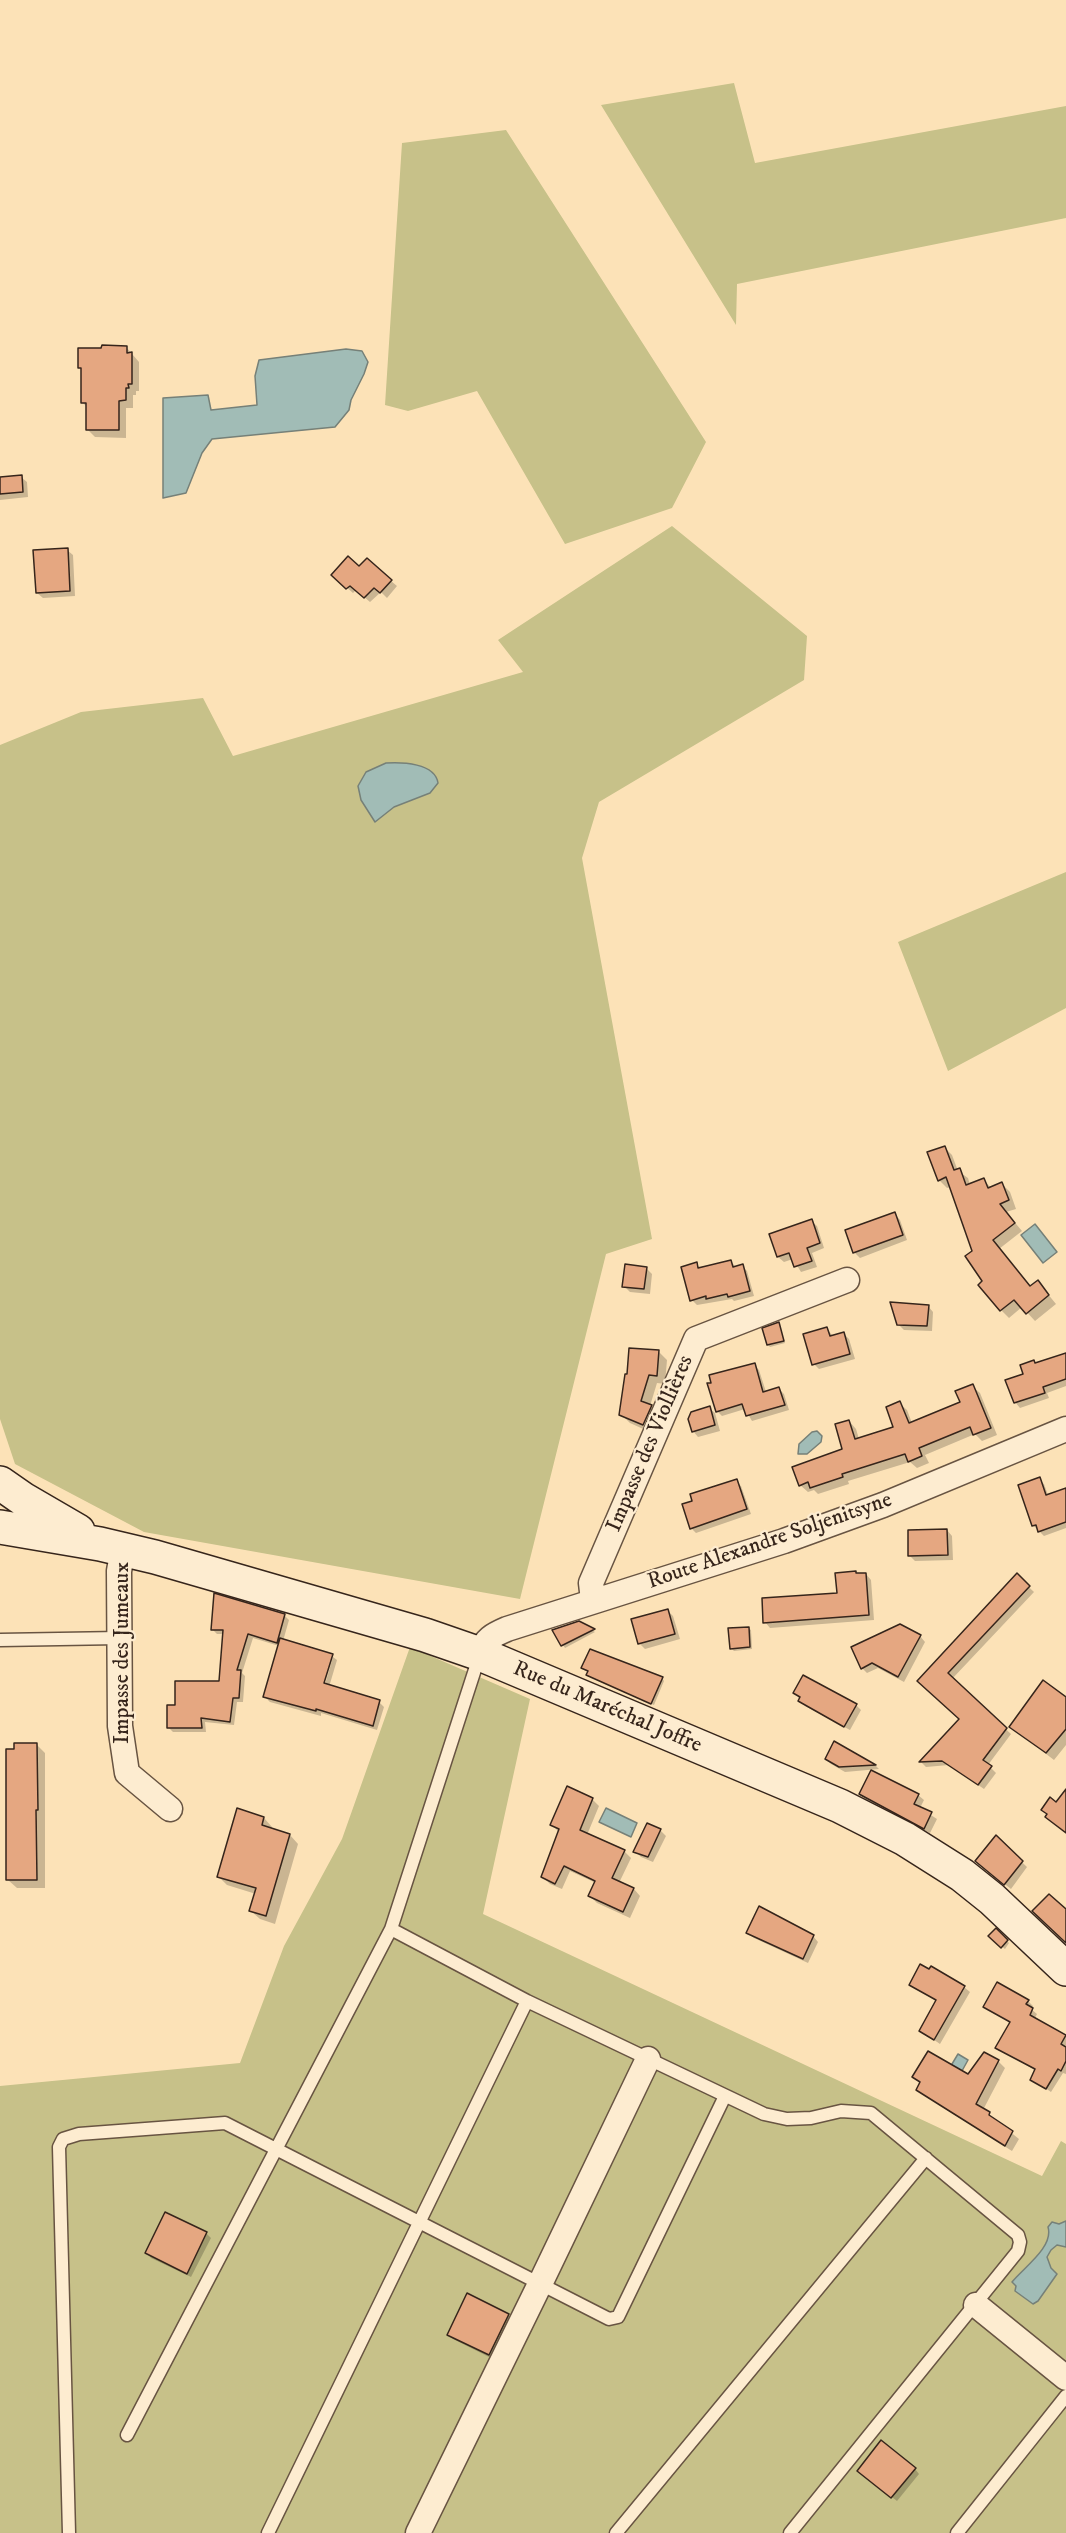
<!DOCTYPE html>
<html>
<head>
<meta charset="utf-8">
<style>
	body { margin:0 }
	canvas { display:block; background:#fce2b7 }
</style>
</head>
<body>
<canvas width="1066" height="2533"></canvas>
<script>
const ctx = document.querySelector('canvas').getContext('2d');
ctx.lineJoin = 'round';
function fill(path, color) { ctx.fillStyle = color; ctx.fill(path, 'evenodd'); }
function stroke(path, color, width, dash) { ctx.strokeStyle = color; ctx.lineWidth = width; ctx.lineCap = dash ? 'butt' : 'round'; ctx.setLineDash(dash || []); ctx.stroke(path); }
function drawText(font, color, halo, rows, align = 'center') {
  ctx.font = font + ' "IM FELL DW Pica",serif'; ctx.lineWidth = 4.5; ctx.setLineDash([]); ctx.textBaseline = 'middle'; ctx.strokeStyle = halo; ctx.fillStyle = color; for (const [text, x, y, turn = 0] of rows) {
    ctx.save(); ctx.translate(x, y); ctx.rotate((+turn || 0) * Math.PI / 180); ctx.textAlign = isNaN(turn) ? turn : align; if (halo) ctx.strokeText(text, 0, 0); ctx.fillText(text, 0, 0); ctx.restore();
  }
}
const green = new Path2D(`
	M734,83L755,163L1066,106V218L737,284L736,325L601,105Z
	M506,130L706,442L672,508L565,544L477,391L408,411L385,405L402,143Z
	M672,526L807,636L804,680L599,802L582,858L652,1239L606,1254L520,1599L144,1532L15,1464L0,1419V745L81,712L203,698L233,756L523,672L498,640Z
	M1066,872V1008L948,1071L898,942Z
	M410,1647L530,1699L483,1914L1042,2176L1061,2141L1066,2144V2533H0V2086L240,2063L284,1946L342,1839Z`);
const water = new Path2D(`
	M346,349L362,351L368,362L364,374L351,400L349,410L335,427L212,439L202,453L186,493L163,498V398L208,395L211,410L257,405L255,376L259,360Z
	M386,763C402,762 435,763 438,783L430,793L394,807L375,822L361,800L358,786L366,772Z
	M1035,1224L1057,1252L1043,1263L1021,1235Z
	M817,1431L822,1436L821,1442L807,1454H798L799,1444L812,1432Z
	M606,1808L637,1823L631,1837L599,1822Z
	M958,2054L968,2060L957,2080L946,2074Z
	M1066,2221V2247L1057,2245L1051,2250L1047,2257L1051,2268L1057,2274L1038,2301L1033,2304L1015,2291L1016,2286L1012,2282C1023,2268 1054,2247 1048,2227L1052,2222L1059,2224Z`);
const shadow = new Path2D(`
	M126,347L139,362V391H136V395H133V408H126V438L95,437L87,429L88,408L82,402L83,370L80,367Z
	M21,477L27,482L28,497L0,500V479Z
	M67,550L73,555L75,596L43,598L37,593Z
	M359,568L391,581L397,586L387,598L381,592L370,602L356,590L353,593L333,575Z
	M944,1147L952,1155L958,1171L968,1178L970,1185L984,1180L991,1188L1002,1184L1010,1192L1016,1209L1006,1212L1022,1231L999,1249L1031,1287L1038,1282L1056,1304L1035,1321L1022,1307L1009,1318L1001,1310L984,1282L951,1187L947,1188L939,1180Z
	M895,1214L900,1220L907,1240L860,1258L854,1252Z
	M811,1221L817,1226L824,1248L812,1253L817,1267L801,1272L793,1259L784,1262L778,1257L771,1235Z
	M730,1261L736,1267L742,1266L747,1271L754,1296L734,1301L732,1299L697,1305L692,1300L696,1264L702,1269Z
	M647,1269L652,1274L650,1294L630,1292L624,1286Z
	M928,1306L933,1312L932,1331L904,1330L898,1324Z
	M778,1324L785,1343L770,1347L768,1345Z
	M827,1329L833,1336L843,1333L849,1339L855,1359L819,1369L814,1364Z
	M658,1351L667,1360L665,1384L657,1383L650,1406L660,1415L652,1433L630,1423L621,1414Z
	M1066,1355V1386L1047,1393L1049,1398L1020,1408L1015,1402L1025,1375L1036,1365Z
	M754,1365L759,1370L766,1392L779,1389L784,1394L789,1410L752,1421L745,1409L722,1416L717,1411Z
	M972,1386L980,1393L997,1435L982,1441L975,1434L925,1455L929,1463L917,1468L910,1462L848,1481L849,1484L818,1494L814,1490L808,1492L800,1485L844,1450L849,1421L856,1429L859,1439L895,1428L899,1403L907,1410L912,1423L962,1403Z
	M709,1408L715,1413L720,1431L698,1437L693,1431Z
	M1039,1479L1044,1484L1048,1495L1066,1489V1528L1044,1536L1033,1525Z
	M736,1481L741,1486L751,1514L696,1533L691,1528L694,1502Z
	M947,1530L952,1536L953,1560L915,1561L910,1556Z
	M866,1574L871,1580L874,1620L770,1628L765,1622L838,1594L858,1575Z
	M1017,1576L1034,1592L952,1679L1011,1734L988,1765L996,1773L984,1789L949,1765L926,1767L921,1762L961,1719L919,1680Z
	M668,1611L673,1616L680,1639L645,1649L639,1643Z
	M284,1615L289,1620L283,1641L333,1656H330L320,1690L323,1691L333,1657L337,1660L329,1687L379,1702L384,1707L377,1730L321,1713V1716L270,1702L265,1697L279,1646L253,1638L242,1673L245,1676L243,1702H237L234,1725L205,1722L206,1732H173L168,1727L177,1707L221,1682L224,1634H217L212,1629Z
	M579,1623L595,1632L565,1648L554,1631Z
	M748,1628L751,1630L752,1649L734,1651L731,1648Z
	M920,1636L925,1642L904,1682L878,1668L867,1673L862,1668Z
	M583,1667L662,1678L664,1681L654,1705L590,1677L588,1675L589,1672Z
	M795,1693L856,1705L861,1710L850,1730L805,1706Z
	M1066,1699V1745L1054,1760L1011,1727Z
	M835,1743L876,1766L879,1769L845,1772L831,1764L826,1759Z
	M36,1744L45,1753V1888H17L8,1880Z
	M860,1794L918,1795L924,1800L920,1808L937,1819L930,1833L866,1800Z
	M592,1799L599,1806L587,1835L624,1851L631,1858L619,1883L634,1889L640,1896L630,1918L597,1903L590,1896L596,1883L570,1871L562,1889L550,1884L543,1877L559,1832L552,1825Z
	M264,1818L272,1827L271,1829L290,1835L298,1844L275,1924L260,1919L251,1911L256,1894L227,1885L218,1876Z
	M660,1830L666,1836L653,1862L641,1857L635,1851Z
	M996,1837L1027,1867L1011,1889L982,1866Z
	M996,1930L1009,1943L1005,1949L990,1936Z
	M748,1933L813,1936L818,1942L808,1963L754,1938Z
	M911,1984L964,1987L970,1992L940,2044L921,2031L937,2002Z
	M998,1984L1028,2001L1033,2006L1031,2009L1037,2014L1034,2020L1066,2037V2074L1063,2073L1051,2092L1032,2079L1036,2071L997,2047L1011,2023L985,2006Z
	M985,2054L998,2061L1005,2068L983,2110L1019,2139L1012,2151L925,2096L918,2089L921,2084L914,2077L969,2076Z
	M206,2233L211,2238L191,2277L151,2258L147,2253Z
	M508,2315L513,2319L493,2359L453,2339L449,2335Z
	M915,2469L919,2474L897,2501L864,2475Z`);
const building = new Path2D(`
	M102,345L127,346V353L132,352V384H128L129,388H126V400L119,401V430H86V403H81V368H78V348H101Z
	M22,475L23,492L0,494V477Z
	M68,548L70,591L36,593L33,550Z
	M348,556L359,566L367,558L392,580L380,593L374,588L364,598L350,586L346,589L331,575Z
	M945,1146L954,1170L960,1168L966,1185L984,1178L988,1188L1002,1182L1009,1200L1000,1204L1015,1223L993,1240L1030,1286L1038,1280L1049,1295L1026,1314L1014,1300L1000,1311L978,1285L982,1281L965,1256L972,1251L946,1177L938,1181L927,1152Z
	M895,1212L903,1235L853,1253L845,1230Z
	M812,1219L820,1243L807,1248L812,1261L794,1267L789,1253L777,1257L769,1234Z
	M731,1260L733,1267L743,1264L750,1291L728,1297L727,1294L706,1299V1296L690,1301L681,1267L697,1262L698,1268Z
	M625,1264L647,1267L644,1289L622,1287Z
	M890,1302L929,1305L927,1326L897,1325Z
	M779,1322L784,1341L767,1345L762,1328Z
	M827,1327L830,1336L844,1332L850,1354L812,1365L803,1334Z
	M629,1348L659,1350L657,1376L649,1375L641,1401L652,1405L643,1425L619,1415L625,1374H627Z
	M1066,1353V1379L1043,1387L1045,1393L1014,1403L1005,1380L1023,1374L1020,1365L1034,1360L1035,1363Z
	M755,1363L763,1392L779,1387L785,1405L746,1416L742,1404L716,1412L707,1383H711L709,1375Z
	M973,1384L991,1428L973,1435L970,1427L919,1448L922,1456L908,1462L905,1454L842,1474L843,1477L810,1488L808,1482L799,1486L792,1467L842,1449L835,1424L849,1420L855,1439L893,1427L886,1407L900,1401L909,1423L960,1402L955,1391Z
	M710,1406L715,1425L692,1432L688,1419L691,1412Z
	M1040,1477L1046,1495L1066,1488V1522L1038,1532L1036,1525L1032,1526L1018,1485Z
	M737,1479L747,1509L690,1529L682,1504L692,1501L690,1494Z
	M947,1529L948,1555L908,1556V1530Z
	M856,1571V1573H866L869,1615L763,1623L762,1598L837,1593L835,1573Z
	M1017,1573L1030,1586L948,1673L1007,1728L983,1760L992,1766L978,1785L942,1761L919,1762L959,1719L917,1681Z
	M214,1593L285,1614L277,1643L248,1634L237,1670H241L239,1698H233L230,1722L201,1718L202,1728H167V1705H175V1681H219L223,1630H211Z
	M668,1609L675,1634L638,1644L631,1619Z
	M579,1621L595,1629L561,1646L552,1630Z
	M900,1624L921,1635L898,1677L872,1663L861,1669L851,1647Z
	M749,1627L750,1647L730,1649L728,1628Z
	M280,1638L333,1654L324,1683L380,1700L373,1726L316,1709V1711L263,1697Z
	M590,1649L663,1677L651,1704L586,1675L588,1671L581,1668Z
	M803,1675L857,1704L844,1727L798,1701L800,1697L793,1693Z
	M1043,1680L1066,1697V1729L1046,1753L1009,1727Z
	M834,1741L876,1765L839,1767L825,1759Z
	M14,1743H37L38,1810H36L37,1880H6V1749H14Z
	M871,1770L919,1794L914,1804L932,1812L924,1829L859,1794Z
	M567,1786L593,1798L580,1830L625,1850L612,1878L634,1888L623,1912L588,1896L595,1881L564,1866L555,1884L541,1877L559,1829L550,1825Z
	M1066,1789V1833L1045,1817L1047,1814L1041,1810L1050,1797L1056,1802Z
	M237,1808L264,1817L262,1825L290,1834L266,1916L249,1911L256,1888L217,1877Z
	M647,1823L661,1829L648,1857L633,1852Z
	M996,1835L1023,1861L1004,1885L975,1861Z
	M1049,1894L1066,1909V1943L1032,1911Z
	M759,1906L814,1935L803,1959L746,1933Z
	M996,1928L1008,1940L1001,1948L988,1936Z
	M920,1964L929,1969L931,1966L965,1986L934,2040L919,2031L936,2000L909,1985Z
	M997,1982L1029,2000L1026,2004L1033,2008L1030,2015L1066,2035L1061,2044L1066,2047V2061L1061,2071L1058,2069L1046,2089L1030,2080L1035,2069L995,2048L1010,2022L983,2007Z
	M928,2051L968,2074L984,2052L999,2060L976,2104L990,2112L989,2115L1013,2131L1005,2146L916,2090L920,2082L912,2077Z
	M165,2212L207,2232L187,2274L145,2253Z
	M467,2293L509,2314L489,2355L447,2335Z
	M881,2440L916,2468L891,2498L857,2471Z`);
const lane = new Path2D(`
	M0,1640L119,1638
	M391,1929L527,2001L764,2114L787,2119L811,2118L841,2111L871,2113L1018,2235L1020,2242L1018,2251L790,2533
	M127,2435L391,1929L480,1654
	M69,2533L59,2147L63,2139L79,2134L225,2123L609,2319L618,2317L725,2096
	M268,2533L527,2001
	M616,2533L926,2158
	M957,2533L1066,2396`);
const street = new Path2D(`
	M123,1549L119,1571L120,1726L127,1773L170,1809
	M593,1600L591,1583L696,1339L847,1280
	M480,1654C485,1639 493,1635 507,1629L784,1541L883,1505L1066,1429
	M976,2305L1066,2378
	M418,2533L540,2284L648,2059`);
const secondary = new Path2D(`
	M0,1483L23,1499L78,1531
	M0,1527L100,1544L155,1557L425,1635L480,1654L840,1806L905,1839L962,1875L992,1899L1066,1969`);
const streetNames = [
	["Impasse des Viollières",651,1444,-67],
	["Route Alexandre Soljenitsyne",770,1542,-19],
	["Impasse des Jumeaux",123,1653,-90],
	["Rue du Maréchal Joffre",607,1708,23]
];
fill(green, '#c7c189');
fill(water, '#a1bcb6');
stroke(water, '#768078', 1.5);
fill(shadow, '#0003');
fill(building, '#e5a781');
stroke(building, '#36251b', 1.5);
stroke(lane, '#685442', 15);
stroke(street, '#685442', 27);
stroke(secondary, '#36251b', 36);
stroke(lane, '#fdecd0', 12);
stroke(street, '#fdecd0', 24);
stroke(secondary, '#fdecd0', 33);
drawText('22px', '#36251b', '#fdecd0', streetNames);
</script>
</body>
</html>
